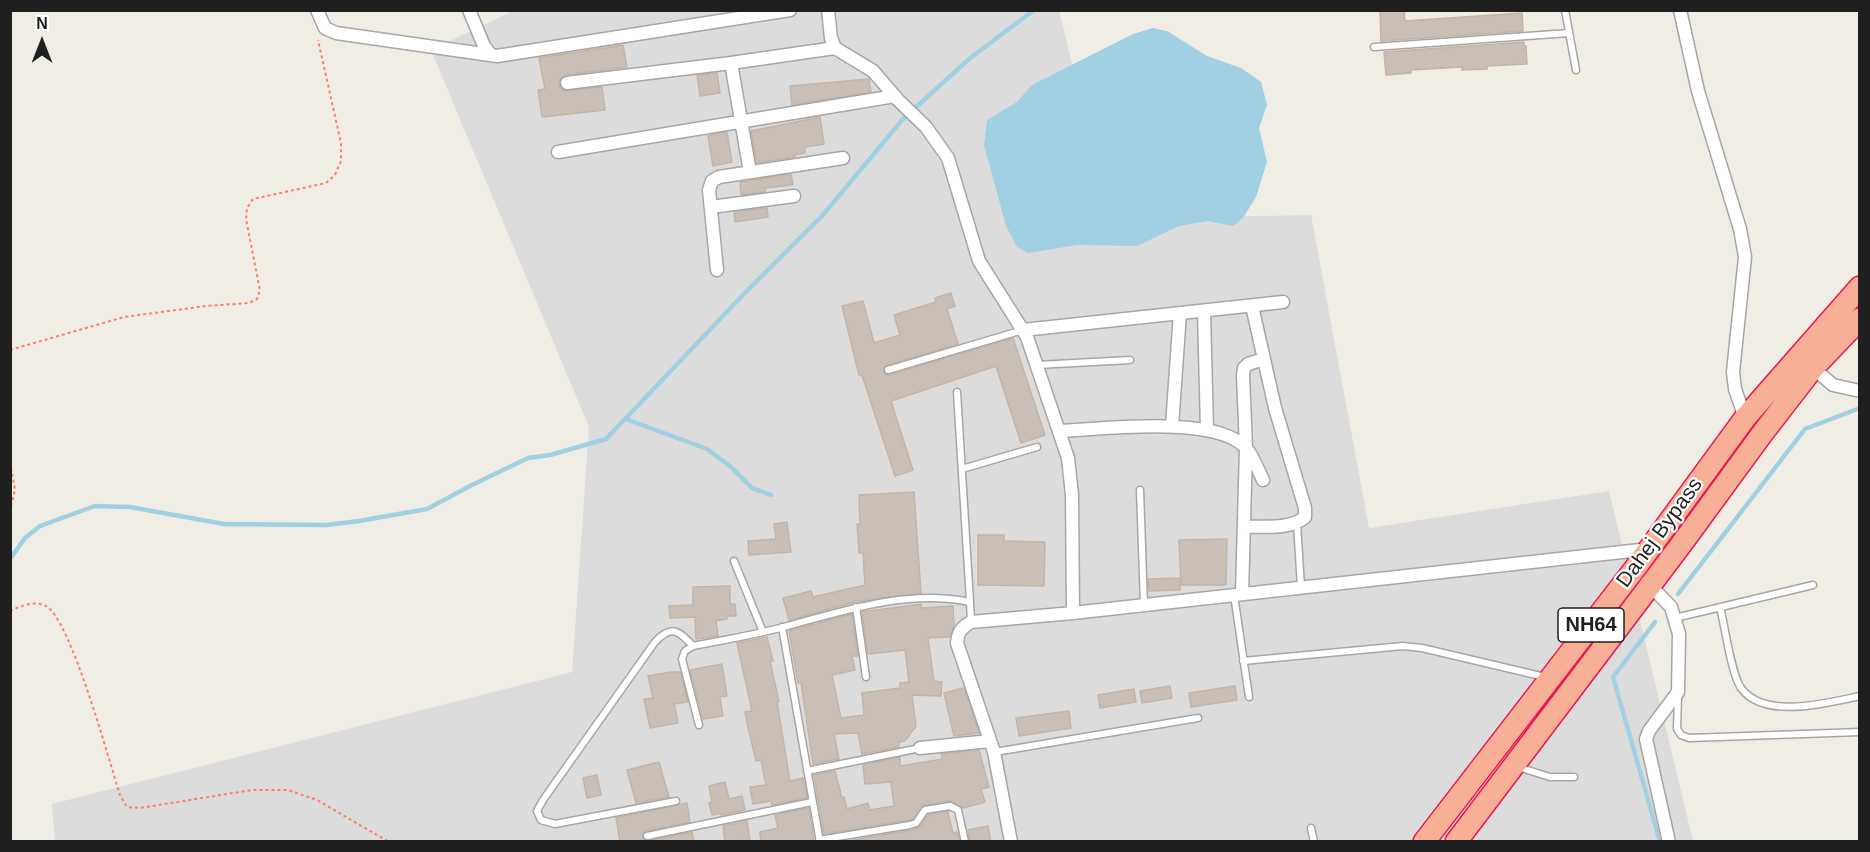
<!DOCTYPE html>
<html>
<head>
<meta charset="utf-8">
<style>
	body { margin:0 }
	#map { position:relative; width:1870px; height:852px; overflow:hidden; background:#f0ede4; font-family:Arial,sans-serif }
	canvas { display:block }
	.frame { position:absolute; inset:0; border:12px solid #1f1f1f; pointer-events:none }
	.north { position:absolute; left:12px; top:12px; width:60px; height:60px; -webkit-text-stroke:4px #fff; paint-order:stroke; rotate:0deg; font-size:16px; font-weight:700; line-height:24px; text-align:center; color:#1f1f1f }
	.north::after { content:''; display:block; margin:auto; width:21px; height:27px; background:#1f1f1f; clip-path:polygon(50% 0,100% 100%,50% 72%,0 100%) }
</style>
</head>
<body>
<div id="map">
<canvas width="1870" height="852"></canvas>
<div class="frame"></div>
<div class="north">N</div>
</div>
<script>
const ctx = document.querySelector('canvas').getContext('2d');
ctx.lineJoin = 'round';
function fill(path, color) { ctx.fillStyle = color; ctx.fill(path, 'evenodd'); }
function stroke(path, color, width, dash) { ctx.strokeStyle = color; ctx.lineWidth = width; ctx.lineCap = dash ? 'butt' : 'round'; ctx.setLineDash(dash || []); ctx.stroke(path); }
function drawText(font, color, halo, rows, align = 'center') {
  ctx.font = font + ' Arial,sans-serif'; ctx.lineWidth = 4.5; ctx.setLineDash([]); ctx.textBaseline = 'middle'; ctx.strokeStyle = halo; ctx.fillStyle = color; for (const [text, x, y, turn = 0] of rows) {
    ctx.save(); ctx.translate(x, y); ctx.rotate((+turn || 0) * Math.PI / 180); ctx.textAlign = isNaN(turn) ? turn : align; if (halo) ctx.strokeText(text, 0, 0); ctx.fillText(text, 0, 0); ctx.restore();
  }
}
const residential = new Path2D(`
	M1059,10L1109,219L1311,215L1369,528L1609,491L1693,841L55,842L52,804L572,672L589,427L431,50L513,11Z`);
const water = new Path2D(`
	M1153,28L1167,31L1207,56L1241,68L1261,82L1267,105L1259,128L1267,162L1256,197L1243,218L1233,226L1208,221L1179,226L1137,246L1077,245L1028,253L1017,247L1006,226L984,145L987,120L1017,102L1032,85L1133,34Z`);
const stream = new Path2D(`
	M626,419L707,449L731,467L752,488L771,495
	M10,559L25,538L40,526L95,506L130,507L224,524L326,525L359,521L427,509L472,485L528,458L550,455L606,439L741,297L822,216L903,119L969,59L1034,10
	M1678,594L1805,429L1860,408
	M1655,622L1613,677L1660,842`);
const building = new Path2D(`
	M1380,10H1404L1405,21L1522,13L1523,31L1381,41Z
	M1524,42V46H1526L1527,64L1487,66V69L1462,70V67L1411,70V73L1386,75L1384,52Z
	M623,45L627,67L566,75L559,80L560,87L564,91L602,87L605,110L542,117L538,90L545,89L539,58Z
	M717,73L720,93L700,96L697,75Z
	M869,79L871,92L792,105L790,86Z
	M820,117L824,144L805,147V153L794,155L795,157L757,163L751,131Z
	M727,132L732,162L713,166L708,136Z
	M791,174L793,185L765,188V192L741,195L740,182Z
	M767,208L768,217L735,222L734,212Z
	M951,293L955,306L947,309L958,344L887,365L883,368L884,373L889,375L1013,338L1045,435L1021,443L996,366L891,401L913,470L895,476L862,375H859L842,306L863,301L874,343L900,335L894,315L936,302L935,298Z
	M914,492L921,593L855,602L789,620L783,598L811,591L813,597L865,585L863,553H859L857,524H860L859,495Z
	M787,522L791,552L749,555L748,541L776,539L774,524Z
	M978,535H1004V541L1045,542L1044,586L978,585Z
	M1227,539L1226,585H1181L1179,540Z
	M1180,578V590L1149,591L1148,579Z
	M730,586V604H735L736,616H727V619L716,621L718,636L696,639L695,617L670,618L669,606L693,605V587Z
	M921,604V608L953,606L954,626L949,637L928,638L934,681L942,682L941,696L912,695L916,726L905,741L899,742V747L862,754L858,733L834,734L839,759L813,764L801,683H798L789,631L852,614L858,656H852L855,670L832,675L841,718L864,715L862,693L900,688V683L909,682L905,650L868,654L862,612Z
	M767,637L773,661H770L779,702H777L790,781L803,778L807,798L772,805L771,801L753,804L750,787L766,785L761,760L756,761L748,727L745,712L752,711L737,643Z
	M722,664L727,696L720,697L723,716L703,719L690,670Z
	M671,672H680L688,702L674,704L678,723L650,728L644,699L653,698L648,676Z
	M1170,686L1172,698L1142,703L1140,691Z
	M1235,686L1237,700L1191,707L1189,693Z
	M964,688L979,733L954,736L944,693Z
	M1134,689L1136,702L1100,708L1098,695Z
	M1069,711L1071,728L1019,736L1016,718Z
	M979,750L989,787L981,789L985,802L963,808L950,801L924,805L913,819L909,820L824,834L814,775L835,771L842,798L844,797L847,809L868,803L870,810L894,806L891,782L865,784L863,765L900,757V766L943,759L941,754Z
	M659,762L669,797L636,803L627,770Z
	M597,775L601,795L587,798L583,778Z
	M725,782L729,799L742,796L745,810L721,815V813L712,815L709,803L712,802L709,786Z
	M687,803L690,822L646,831L642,836L644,840L648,841L692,832L694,842H620L616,818Z
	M809,808L814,842H761L760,832L778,828L775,815Z
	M949,811L948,813L953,833L957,832L960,842H842L912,830L920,827L928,815Z
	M747,821L750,840L725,842L723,826Z
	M988,826L991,842H970L968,830Z`);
const path = new Path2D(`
	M10,350L124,317L206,306L249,303L257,299L260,290L246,219L247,208L253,199L326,183L335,175L341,161V143L318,40
	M10,462L15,490L10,510
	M10,611C21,606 34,600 46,606C71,620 109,761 120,795L127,807L140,808L252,790H288L317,800L389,842`);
const service = new Path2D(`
	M1565,10L1576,70
	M1374,47L1569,33
	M1037,365L1130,360
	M888,370L1023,330
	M957,392L970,602
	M962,469L1037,447
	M1140,490L1144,605
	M1297,523L1301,587
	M734,561L763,632
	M1234,595L1249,697
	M856,607L866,677
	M1720,607C1725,627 1731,673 1741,688C1764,720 1827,703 1860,696
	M1675,618L1813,585
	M782,627L820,842
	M1243,661L1403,646L1422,648L1545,677
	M1678,696L1677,729L1681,735L1689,738L1860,732
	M699,725L682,659L685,651L693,646C723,640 754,635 784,627C843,611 907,589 970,602L971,622
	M995,752L1198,718
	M1518,767L1550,777H1574
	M807,771L920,748
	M676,801L555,824L541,820L537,811L543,800L655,642C672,624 679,631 693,646
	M1311,828L1314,842
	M647,836L812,802
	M819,840L910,825L916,823L925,810L950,806L958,810L965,842`);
const minor = new Path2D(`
	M317,10L325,28L336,33L497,56L790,10
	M469,10L484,46L491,55
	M828,10L831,38L835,48L873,71L898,100L926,127L948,158L979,261L1027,337L1068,458L1072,495L1073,613
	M1680,10L1698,91L1740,229L1745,257L1733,372L1735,389L1745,418
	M731,63L750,172
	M567,83L731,63L835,48
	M558,152L895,96
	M711,207L794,196
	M717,270L709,190L712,181L719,177L843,158
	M1204,311L1207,430
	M1023,330L1283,302
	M1813,368L1833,385L1860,391
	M1172,426L1180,313
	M1060,431C1103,429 1215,415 1245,447C1253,455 1258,470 1263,480
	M1244,527C1262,526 1291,530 1305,517V508L1275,408L1252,306
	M1647,582L1671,607L1679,634L1678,692L1649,731L1646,739L1669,842
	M1242,594L1246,448L1243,375L1244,368L1248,364L1264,359
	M920,748L990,741
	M1011,842L994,752L957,643C958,632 961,628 971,622L1073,613L1649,549`);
const trunk = new Path2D(`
	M1424,842L1633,571L1745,418L1860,287
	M1456,842L1680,546L1762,434L1813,368L1860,319`);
const shields = [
	[1591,625,66]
];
const shieldNames = [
	["NH64",1591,625]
];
const streetNames = [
	["Dahej Bypass",1660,533,-54]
];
fill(residential, '#dddcdc');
fill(water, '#a0d0e2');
stroke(stream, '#a0d0e2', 4.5);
fill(building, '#c9bfb7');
stroke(building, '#c4b4a5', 1.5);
stroke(service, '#a6a6a6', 9);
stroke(minor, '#a6a6a6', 15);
stroke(trunk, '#eb1452', 24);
stroke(path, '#ff7e66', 2, [3, 3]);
stroke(service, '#fff', 6);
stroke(minor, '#fff', 12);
stroke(trunk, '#f7af96', 21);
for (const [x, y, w] of shields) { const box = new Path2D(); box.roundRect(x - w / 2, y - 17, w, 34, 4.5); ctx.fillStyle = '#fff'; ctx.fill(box); stroke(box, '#1f1f1f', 1.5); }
drawText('bold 20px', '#1f1f1f', null, shieldNames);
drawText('21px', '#1f1f1f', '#fff', streetNames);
</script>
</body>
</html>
